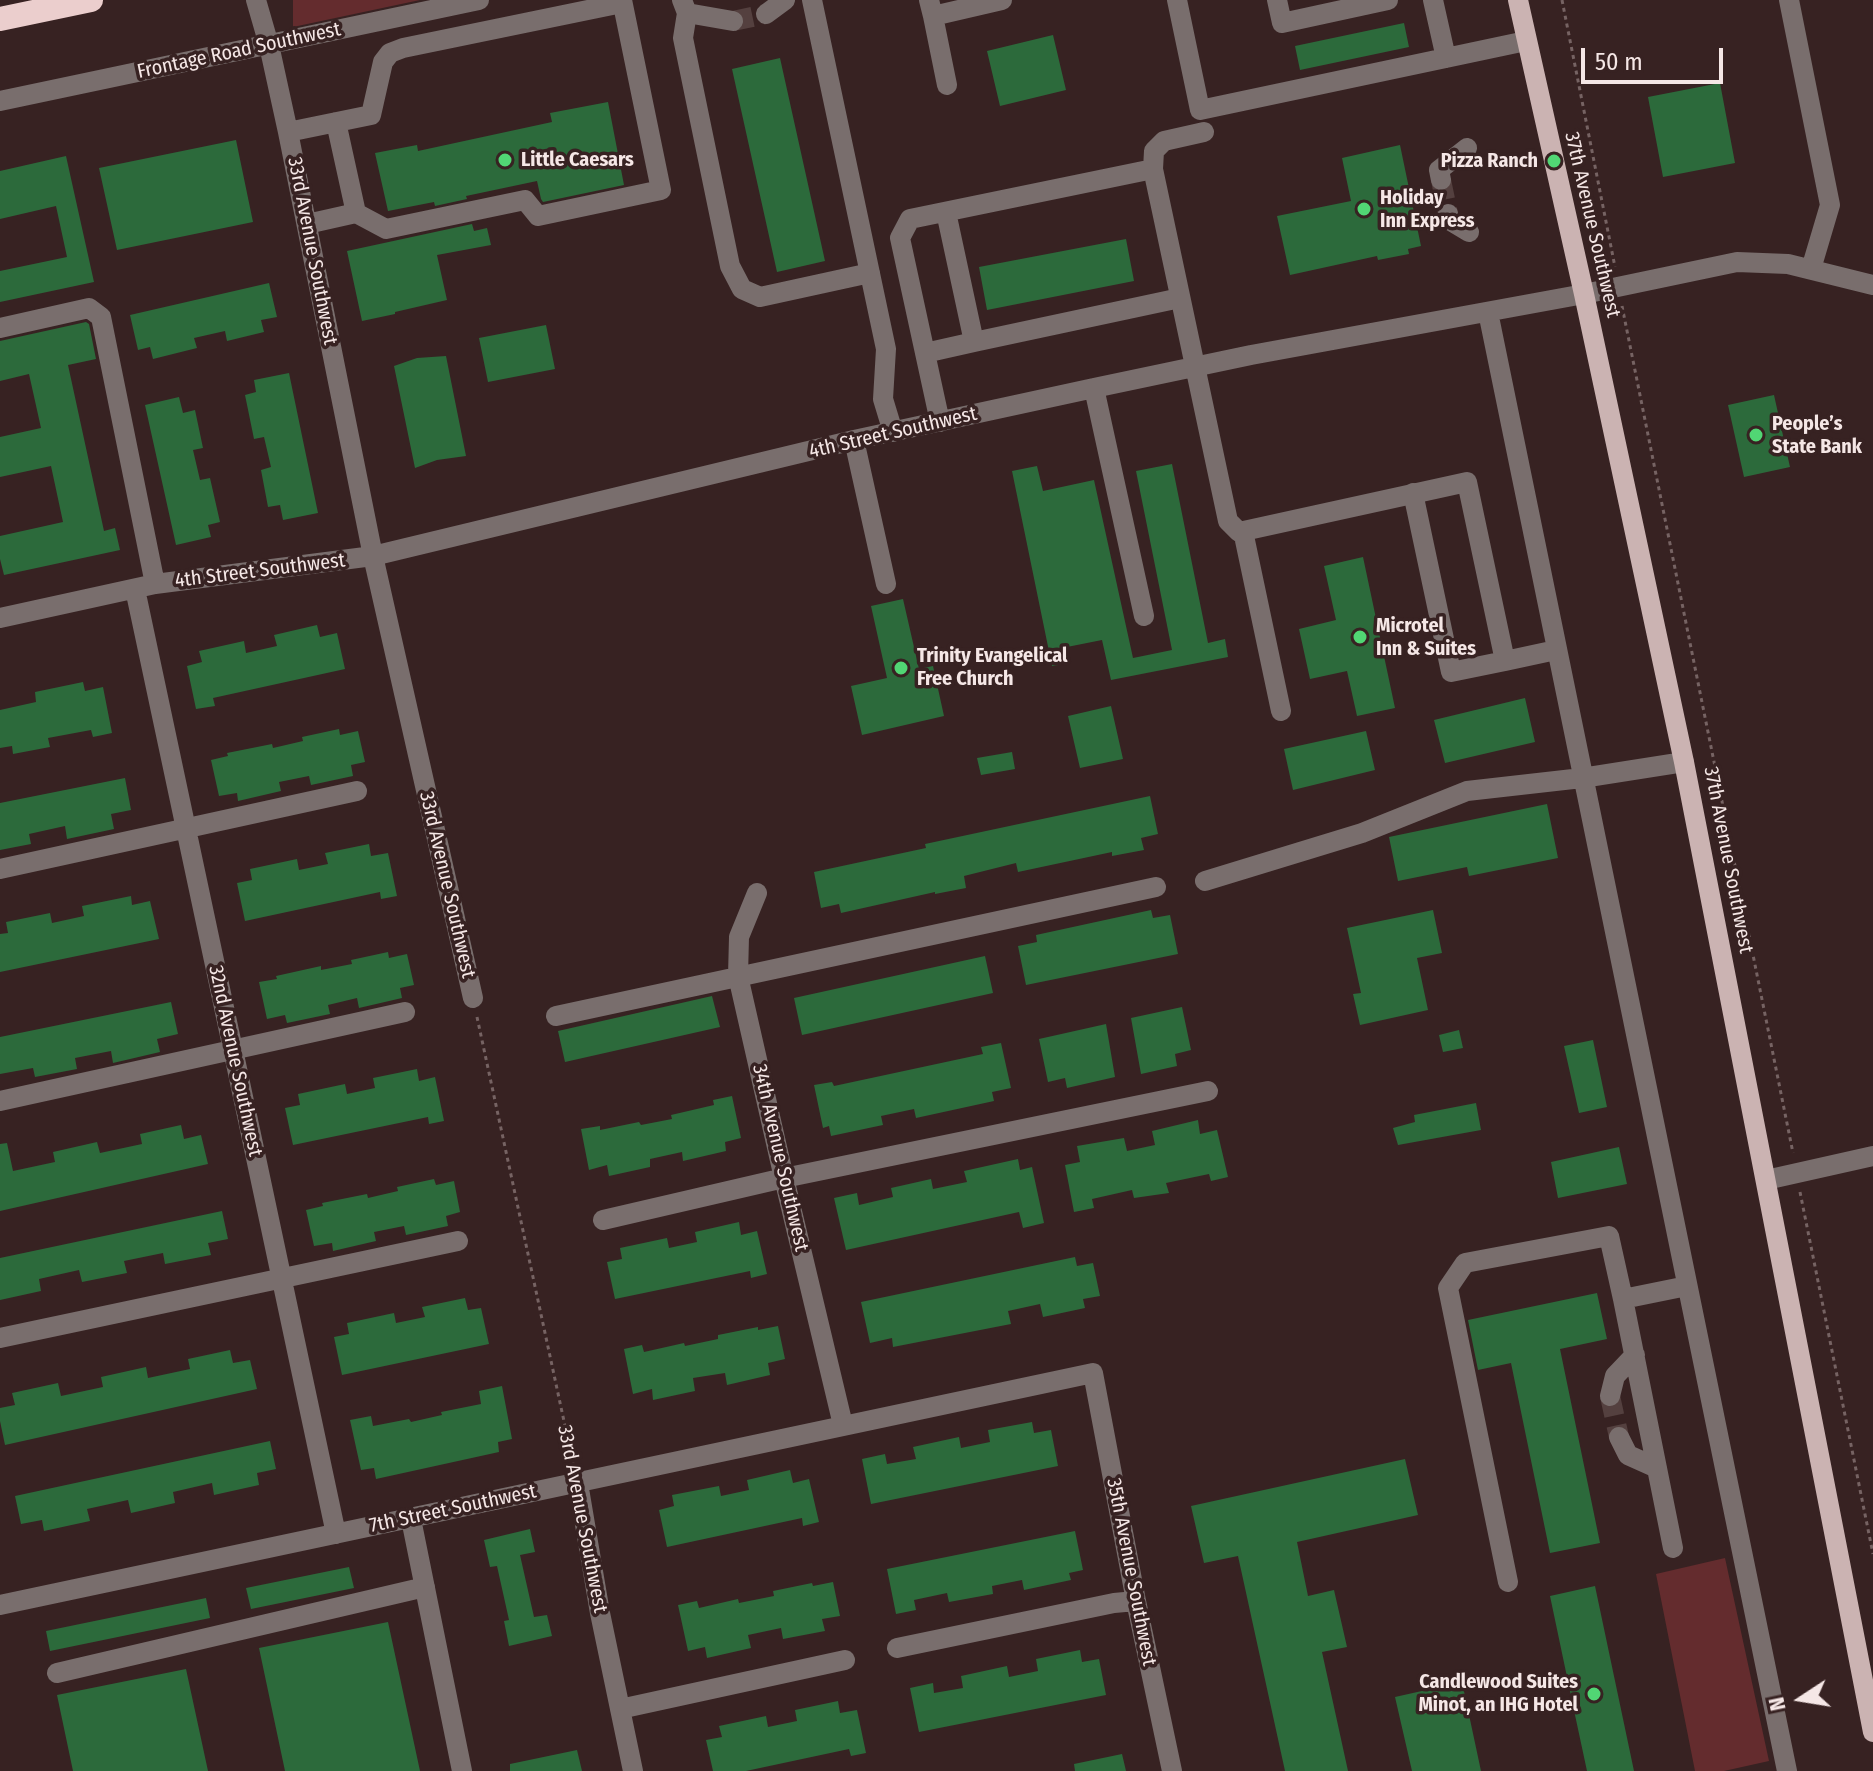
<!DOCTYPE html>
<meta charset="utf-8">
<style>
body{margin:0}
#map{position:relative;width:1873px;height:1771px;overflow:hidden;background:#372222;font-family:"Fira Sans Condensed",sans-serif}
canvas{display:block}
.north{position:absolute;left:1761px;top:1659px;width:80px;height:80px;-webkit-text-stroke:6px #372222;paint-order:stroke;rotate:258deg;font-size:22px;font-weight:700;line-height:32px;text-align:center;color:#f5e7e6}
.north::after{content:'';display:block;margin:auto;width:28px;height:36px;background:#f5e7e6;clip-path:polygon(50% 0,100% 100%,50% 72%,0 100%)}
.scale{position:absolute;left:1581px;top:48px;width:142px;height:36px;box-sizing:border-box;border:4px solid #f5e7e6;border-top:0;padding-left:10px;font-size:24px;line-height:28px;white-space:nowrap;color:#f5e7e6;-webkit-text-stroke:6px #372222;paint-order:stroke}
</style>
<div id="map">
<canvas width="1873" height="1771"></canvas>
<div class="north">N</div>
<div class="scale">50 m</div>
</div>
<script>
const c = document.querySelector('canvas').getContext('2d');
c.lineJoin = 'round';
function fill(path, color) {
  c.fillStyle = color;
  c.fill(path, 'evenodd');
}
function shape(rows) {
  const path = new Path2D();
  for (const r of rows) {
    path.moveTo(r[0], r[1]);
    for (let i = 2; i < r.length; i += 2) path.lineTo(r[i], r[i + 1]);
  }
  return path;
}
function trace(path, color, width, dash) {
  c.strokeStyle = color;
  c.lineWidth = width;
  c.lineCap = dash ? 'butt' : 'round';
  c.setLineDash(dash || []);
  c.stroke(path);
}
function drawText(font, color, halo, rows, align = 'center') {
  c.font = font + ' "Fira Sans Condensed",sans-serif';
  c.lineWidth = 7;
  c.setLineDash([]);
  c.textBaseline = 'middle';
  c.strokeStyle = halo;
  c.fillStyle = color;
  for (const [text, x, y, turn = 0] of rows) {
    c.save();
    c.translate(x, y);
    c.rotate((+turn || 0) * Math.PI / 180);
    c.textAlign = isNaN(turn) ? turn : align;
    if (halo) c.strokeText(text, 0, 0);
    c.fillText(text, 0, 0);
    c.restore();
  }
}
const green = shape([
 [293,0,420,0,293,27],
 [1725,1558,1769,1761,1724,1771,1695,1771,1656,1574]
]);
const building = shape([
 [1404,23,1409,47,1300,70,1295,46],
 [1053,35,1066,90,1000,106,987,51],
 [780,58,825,261,777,272,732,69],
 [1720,83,1735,163,1663,177,1648,97],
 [608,102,624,185,543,202,541,199,537,181,466,196,467,199,435,206,434,202,388,211,375,153,417,145,418,151,552,122,550,113],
 [236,140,253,222,117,250,99,168],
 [1400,145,1421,246,1408,249,1409,254,1378,260,1377,256,1290,275,1277,216,1351,201,1342,158],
 [66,156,94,282,0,302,0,271,67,257,56,206,0,219,0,171],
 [472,224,474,231,487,228,491,245,437,255,447,300,395,312,395,314,362,321,347,251],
 [1126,239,1134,281,987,310,979,267],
 [269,283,277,317,261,320,264,332,227,341,225,331,194,338,197,348,153,359,150,347,138,350,130,315],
 [86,322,89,324,96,359,68,365,104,531,115,528,120,550,4,575,0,559,0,536,63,522,51,466,0,477,0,437,41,428,29,374,0,381,0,341],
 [546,325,555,369,488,382,479,338],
 [446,356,466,456,437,460,415,468,394,366,417,358],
 [289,373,318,513,283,520,280,505,268,507,261,470,271,467,264,437,254,439,245,395,256,392,254,380],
 [1774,395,1790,467,1744,477,1728,405],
 [179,397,183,413,195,410,203,448,193,450,200,480,210,478,220,522,208,525,211,537,176,545,145,405],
 [1172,464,1208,643,1225,639,1228,657,1111,680,1102,640,1067,647,1070,663,1052,666,1012,471,1037,466,1043,491,1094,480,1133,658,1172,650,1136,471],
 [1363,557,1395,708,1357,716,1347,671,1310,679,1299,629,1336,620,1324,566],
 [903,599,919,669,933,666,944,716,862,735,851,686,887,678,871,606],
 [317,625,320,637,337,633,345,669,213,698,215,706,196,709,187,666,202,662,199,651,244,641,246,653,277,646,274,635],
 [83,682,85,691,103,687,112,733,93,737,91,730,48,738,50,747,13,754,12,746,0,748,0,710,36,702,35,692],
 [1525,698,1535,742,1445,763,1434,720],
 [1111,706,1123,759,1080,768,1068,716],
 [339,729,340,735,358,731,365,762,351,765,353,776,311,785,309,776,279,782,281,791,238,801,237,793,219,796,211,760,228,756,227,753,272,744,273,748,303,741,302,737],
 [1366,731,1375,770,1293,790,1284,749],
 [1012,752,1015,769,981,775,977,758],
 [125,778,131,810,111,814,114,829,67,839,65,826,29,834,31,844,0,850,0,803],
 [1150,796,1158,834,1141,838,1144,850,1112,856,1112,852,1018,872,1016,863,964,876,966,888,935,894,935,892,841,913,839,904,821,908,814,872,926,848,925,844],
 [1547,804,1558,858,1469,876,1467,867,1398,881,1389,837],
 [369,844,371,856,388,853,397,896,381,899,380,892,245,921,237,883,252,880,250,869,297,859,299,870,328,864,325,853],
 [131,896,132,905,150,901,159,939,0,972,0,934,8,933,6,922,50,913,52,923,84,916,82,906],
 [1151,910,1153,918,1170,915,1178,954,1026,985,1018,946,1037,942,1036,935],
 [1433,910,1442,953,1417,958,1428,1010,1360,1025,1353,994,1361,993,1347,928],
 [388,952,389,958,407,954,414,985,400,988,402,998,359,1008,357,998,328,1005,330,1014,287,1023,285,1015,267,1019,259,982,277,979,276,976,321,966,321,970,352,964,351,960],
 [985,956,993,993,802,1035,794,998],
 [712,996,720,1027,565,1062,558,1031],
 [171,1002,178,1034,157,1039,160,1052,113,1063,111,1051,75,1058,77,1069,35,1077,33,1068,0,1074,0,1037],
 [1182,1007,1191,1050,1175,1054,1177,1066,1141,1074,1131,1018],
 [1106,1024,1115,1077,1067,1088,1065,1078,1048,1082,1039,1039],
 [1459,1030,1463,1048,1443,1052,1439,1035],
 [1593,1040,1607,1107,1579,1113,1564,1046],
 [1001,1043,1011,1088,992,1092,994,1101,916,1118,914,1109,881,1116,883,1125,831,1136,829,1126,823,1128,814,1085,832,1082,834,1086,983,1054,981,1047],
 [417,1069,419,1081,435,1077,444,1121,429,1124,428,1117,293,1145,285,1108,300,1105,298,1094,345,1084,347,1094,375,1088,373,1078],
 [732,1096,741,1138,725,1142,726,1151,683,1161,682,1152,650,1159,650,1167,609,1176,607,1165,589,1170,581,1129,600,1126,600,1130,639,1122,641,1125,672,1119,671,1115,714,1105,713,1100],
 [1476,1103,1481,1130,1398,1145,1393,1128,1415,1122,1414,1115],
 [1198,1120,1200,1134,1217,1130,1228,1177,1211,1181,1209,1174,1166,1183,1169,1193,1134,1198,1132,1190,1092,1199,1094,1208,1074,1212,1065,1165,1080,1162,1077,1146,1124,1138,1127,1151,1155,1145,1152,1131],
 [181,1125,184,1139,201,1135,208,1164,0,1211,0,1144,7,1143,13,1171,55,1162,53,1152,97,1142,100,1153,142,1144,140,1134],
 [1619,1147,1627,1184,1558,1198,1551,1162],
 [1018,1159,1020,1170,1032,1167,1044,1223,1023,1228,1019,1212,846,1250,834,1198,857,1193,859,1205,893,1197,891,1188,931,1179,933,1189,967,1182,964,1171],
 [434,1179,436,1185,454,1181,460,1212,446,1216,448,1226,406,1235,404,1226,374,1232,376,1241,333,1251,332,1243,314,1246,306,1210,323,1206,322,1203,367,1194,368,1198,398,1191,397,1187],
 [222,1211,228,1239,208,1243,211,1255,165,1264,163,1253,124,1261,127,1273,82,1282,79,1270,39,1279,41,1291,0,1300,0,1258],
 [739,1222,741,1235,757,1231,767,1274,751,1278,750,1271,615,1299,607,1262,622,1259,620,1248,667,1238,669,1248,697,1242,695,1232],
 [1075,1257,1077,1266,1093,1263,1100,1296,1083,1299,1085,1308,1043,1317,1040,1304,1008,1311,1011,1324,893,1347,892,1338,870,1343,861,1302],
 [1597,1293,1607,1339,1560,1349,1600,1543,1550,1553,1511,1363,1478,1370,1468,1320],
 [465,1298,468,1310,481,1308,489,1344,342,1375,334,1337,349,1334,347,1323,394,1313,396,1323,425,1317,422,1307],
 [778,1326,785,1359,768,1363,770,1375,727,1385,725,1373,693,1378,695,1391,653,1400,652,1389,633,1394,624,1349,642,1345,644,1352,684,1343,685,1346,718,1339,718,1335,758,1327,758,1330],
 [230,1350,233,1363,250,1360,257,1389,5,1445,0,1421,0,1408,15,1405,12,1393,58,1383,61,1396,103,1387,101,1377,146,1367,148,1378,190,1369,188,1359],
 [502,1386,512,1439,498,1442,499,1452,376,1479,374,1468,361,1470,350,1420,371,1416,373,1426,409,1419,411,1422,442,1415,441,1412,481,1404,479,1391],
 [1032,1422,1034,1433,1051,1430,1058,1466,871,1504,862,1459,885,1454,887,1464,916,1459,913,1447,959,1437,961,1448,990,1442,988,1430],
 [270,1441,276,1469,257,1473,259,1485,214,1495,212,1483,173,1492,175,1503,131,1513,128,1500,87,1509,90,1521,44,1531,42,1520,21,1524,15,1496],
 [1405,1459,1418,1515,1297,1542,1308,1596,1334,1590,1347,1647,1322,1652,1348,1771,1285,1771,1238,1556,1204,1563,1191,1506],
 [790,1470,793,1483,809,1479,819,1522,803,1526,802,1518,667,1547,659,1510,674,1506,672,1495,719,1486,721,1496,749,1490,747,1480],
 [530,1529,535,1552,520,1555,534,1617,547,1615,552,1636,509,1646,504,1621,509,1620,497,1566,490,1567,484,1540],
 [1075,1531,1083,1570,1069,1573,1071,1580,1024,1590,1022,1580,992,1586,993,1594,949,1602,947,1593,914,1600,916,1610,896,1614,887,1569],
 [349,1567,354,1588,251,1609,246,1588],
 [833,1582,840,1616,822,1619,825,1631,783,1639,781,1628,748,1635,751,1648,707,1658,705,1647,688,1651,678,1605,697,1601,699,1608,738,1599,739,1603,774,1596,773,1591,812,1583,813,1586],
 [1595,1586,1634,1771,1587,1771,1575,1715,1550,1596],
 [206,1598,210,1618,50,1651,46,1631],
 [388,1622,420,1771,285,1771,259,1648],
 [1080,1650,1082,1662,1099,1659,1106,1695,919,1732,910,1688,933,1683,934,1693,963,1688,961,1676,1007,1666,1009,1677,1038,1671,1036,1659],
 [186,1669,208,1771,73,1771,57,1695],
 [1462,1682,1481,1771,1412,1771,1395,1697],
 [838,1701,840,1713,857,1710,866,1753,851,1756,849,1749,746,1771,713,1771,706,1740,722,1737,719,1726,766,1716,768,1727,797,1721,795,1710],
 [577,1750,582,1771,510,1771,510,1764],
 [1122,1754,1126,1771,1075,1771,1074,1764]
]);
const minorTunnel = shape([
 [733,21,766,14],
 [1441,180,1448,214],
 [1610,1396,1619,1437]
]);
const path = shape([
 [1562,0,1615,267],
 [1622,306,1793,1153],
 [477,1017,573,1463],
 [1800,1192,1873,1554]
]);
const minor = shape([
 [256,0,269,45,288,132,373,556,473,998],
 [682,0,687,13,683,38,730,266,742,289,760,297,870,273],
 [812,0,886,349,883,399,893,432],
 [929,0,933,16,1002,0],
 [1177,0,1200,110,1526,41],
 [1277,0,1282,23,1388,0],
 [1433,0,1446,58],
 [1789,0,1830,205,1811,269],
 [687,13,733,21],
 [766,14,785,0],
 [933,16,947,85],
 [0,101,479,0],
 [336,122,356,213],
 [288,132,371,115,383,62,390,53,403,48,622,3],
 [1204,132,1164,141,1154,151,1153,169,1228,521,1239,532,1467,482,1505,661,1556,650],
 [1441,180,1439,170,1467,148],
 [946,212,974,342,1180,298],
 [1448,214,1449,220,1469,232],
 [307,224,356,213,386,229,525,200,538,216,661,190,622,0],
 [1488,312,1787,1771],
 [0,328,89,308,101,317,155,584],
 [925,353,974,342],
 [1094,388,1144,616],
 [940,422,900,238,910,219,1153,169],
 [854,440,886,584],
 [1413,493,1451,672,1505,661],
 [1243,531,1281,711],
 [135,589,336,1534],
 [0,618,155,584,373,556,854,440,1094,388,1251,355,1584,294,1737,262,1788,264,1873,285],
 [0,869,357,791],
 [1205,881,1362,833,1467,791,1582,778,1684,762],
 [757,893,739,937,738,976,784,1178,843,1425],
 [556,1016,1156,887],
 [0,1101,405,1012],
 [1766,1180,1873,1156],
 [603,1220,784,1178,1208,1091],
 [1623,1299,1673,1548],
 [0,1338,458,1241],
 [1610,1396,1615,1376,1635,1355],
 [1619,1437,1628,1455,1657,1468],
 [578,1483,600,1613,633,1771],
 [411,1519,462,1771],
 [1508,1582,1448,1288,1465,1263,1609,1236,1623,1299,1687,1286],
 [0,1605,1093,1373,1136,1601,1172,1771],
 [897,1648,1114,1603,1136,1601],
 [57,1673,425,1587],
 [620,1709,845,1660]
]);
const major = shape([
 [1518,0,1584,294,1684,762,1873,1732]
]);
const highway = shape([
 [0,19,91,0]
]);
const markers = [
 [505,160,8,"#51d674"],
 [1554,161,8,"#51d674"],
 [1364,209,8,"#51d674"],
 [1756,435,8,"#51d674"],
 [1360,637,8,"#51d674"],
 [901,668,8,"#51d674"],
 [1594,1694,8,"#51d674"]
];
const streetNames = [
 ["Frontage Road Southwest",239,51,-12],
 ["37th Avenue Southwest",1592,225,77],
 ["33rd Avenue Southwest",312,251,79],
 ["4th Street Southwest",893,433,-13],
 ["4th Street Southwest",260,571,-7],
 ["37th Avenue Southwest",1728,860,79],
 ["33rd Avenue Southwest",447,885,77],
 ["32nd Avenue Southwest",235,1061,78],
 ["34th Avenue Southwest",780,1158,77],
 ["7th Street Southwest",453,1509,-12],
 ["33rd Avenue Southwest",582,1519,79],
 ["35th Avenue Southwest",1131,1572,79]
];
const poiNames = [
 ["Little Caesars",521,160],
 ["Pizza Ranch",1538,161,"right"],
 ["Holiday",1380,198],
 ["Inn Express",1380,221],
 ["People’s",1772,424],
 ["State Bank",1772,447],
 ["Microtel",1376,626],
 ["Inn & Suites",1376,649],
 ["Trinity Evangelical",917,656],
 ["Free Church",917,679],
 ["Candlewood Suites",1578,1682,"right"],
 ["Minot, an IHG Hotel",1578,1705,"right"]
];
fill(green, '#642c2e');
fill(building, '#2c6a3b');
trace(minorTunnel, '#54403f', 20, [20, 10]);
trace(path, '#766363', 3, [4, 4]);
trace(minor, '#796e6d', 20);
trace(major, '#cbb3b2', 20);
trace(highway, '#ebcecd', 24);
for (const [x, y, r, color] of markers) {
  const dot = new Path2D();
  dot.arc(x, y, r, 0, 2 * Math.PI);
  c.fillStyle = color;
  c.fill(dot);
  trace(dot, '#372222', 3);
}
drawText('20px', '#f5e7e6', '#372222', streetNames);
drawText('bold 20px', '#f5e7e6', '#372222', poiNames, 'left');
</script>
